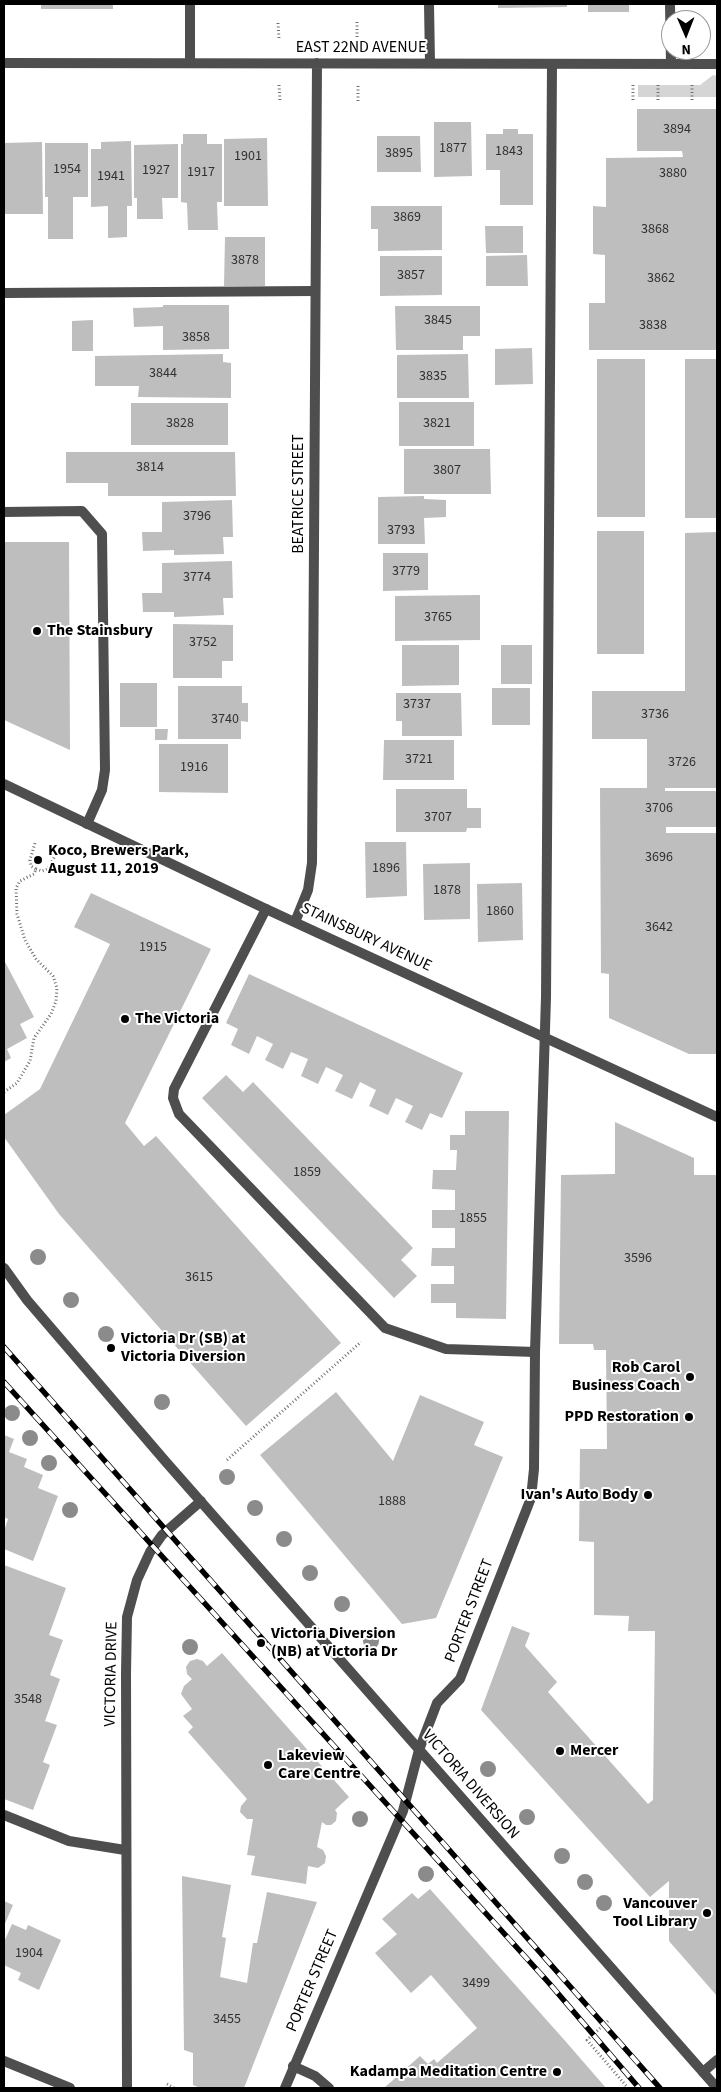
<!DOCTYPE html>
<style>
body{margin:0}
#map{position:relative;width:721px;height:2092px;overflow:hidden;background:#fff;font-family:"Source Sans 3",sans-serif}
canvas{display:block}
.frame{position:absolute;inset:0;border:5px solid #000;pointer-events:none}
.north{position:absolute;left:661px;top:10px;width:50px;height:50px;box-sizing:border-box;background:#fff;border:1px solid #999;border-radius:50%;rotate:179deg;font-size:14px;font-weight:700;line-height:20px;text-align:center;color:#000}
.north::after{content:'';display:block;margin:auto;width:18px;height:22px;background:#000;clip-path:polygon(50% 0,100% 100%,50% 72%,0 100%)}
</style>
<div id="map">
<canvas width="721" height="2092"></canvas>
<div class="frame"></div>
<div class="north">N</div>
</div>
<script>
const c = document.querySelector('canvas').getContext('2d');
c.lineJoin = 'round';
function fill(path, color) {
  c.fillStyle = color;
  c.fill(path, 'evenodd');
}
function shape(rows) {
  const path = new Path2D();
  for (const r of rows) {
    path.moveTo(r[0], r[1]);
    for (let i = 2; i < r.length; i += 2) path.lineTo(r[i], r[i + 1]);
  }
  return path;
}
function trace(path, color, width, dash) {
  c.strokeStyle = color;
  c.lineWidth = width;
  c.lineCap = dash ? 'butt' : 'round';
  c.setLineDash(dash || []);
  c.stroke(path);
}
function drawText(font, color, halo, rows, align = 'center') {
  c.font = font + ' "Source Sans 3",sans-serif';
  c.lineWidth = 4;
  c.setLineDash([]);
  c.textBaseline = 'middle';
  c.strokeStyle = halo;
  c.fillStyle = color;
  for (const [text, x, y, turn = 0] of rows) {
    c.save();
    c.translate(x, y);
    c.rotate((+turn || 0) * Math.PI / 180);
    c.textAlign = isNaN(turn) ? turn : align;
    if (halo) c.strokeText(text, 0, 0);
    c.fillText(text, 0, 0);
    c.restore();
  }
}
const green = shape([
 [713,75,717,76,717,97,638,97,638,85,700,85]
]);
const building = shape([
 [41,4,113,4,113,9,41,9],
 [498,4,567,4,567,7,498,8],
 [588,4,629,4,629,12,588,12],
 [637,109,717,109,717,350,589,350,589,303,605,303,605,255,593,254,593,206,606,207,606,158,683,157,682,151,637,151],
 [434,122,471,122,472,176,434,177],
 [503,129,518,129,518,134,533,134,533,205,500,205,500,170,486,170,486,134,503,134],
 [183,134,207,134,207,144,222,144,222,202,217,202,218,230,188,230,187,203,181,202,181,144,183,144],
 [377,136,420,136,421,172,377,172],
 [267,138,268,206,224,206,224,139],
 [131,141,132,206,127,206,127,237,108,238,108,206,91,207,91,149,101,149,101,142],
 [42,142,43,214,4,214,4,143],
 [45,143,88,143,88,197,73,197,73,239,48,239,48,197,45,197],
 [178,144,178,198,162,198,163,219,137,219,137,198,134,198,134,145],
 [371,206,442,206,442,250,378,251,378,229,371,229],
 [485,226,523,226,523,253,486,253],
 [225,237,265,237,265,286,224,286],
 [527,255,528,286,486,286,486,256],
 [380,256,442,256,442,295,380,296],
 [163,305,229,305,229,349,163,350,163,326,134,327,133,308,163,307],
 [395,306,480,306,480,336,463,336,463,350,396,350],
 [93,320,93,351,72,351,72,321],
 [532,348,533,384,495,385,495,349],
 [223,354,223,362,231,363,231,398,138,397,139,386,95,386,95,356],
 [468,354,469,398,397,398,397,355],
 [597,359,645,359,645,517,597,517],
 [685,359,717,359,717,518,685,518],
 [399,402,474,402,474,446,399,446],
 [131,403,228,403,228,445,131,445],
 [404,449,490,449,491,494,404,494],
 [66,452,235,452,236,496,108,496,108,483,66,483],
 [424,496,424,499,446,500,446,517,424,518,425,544,378,544,378,497],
 [232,500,233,537,223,537,224,554,174,555,174,550,143,551,142,532,162,532,162,502],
 [597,531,644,531,644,654,597,654],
 [717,532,717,788,665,788,665,791,717,791,717,827,666,827,666,833,717,833,717,1054,689,1054,609,1018,609,974,601,973,600,788,647,788,647,739,592,739,592,691,685,691,685,533],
 [4,542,69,542,70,750,4,720],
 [383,553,428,553,428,590,383,591],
 [232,561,233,598,223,598,224,615,174,617,174,612,143,612,142,593,162,593,162,563],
 [480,595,480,640,395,641,395,596],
 [173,624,233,625,233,661,222,661,222,678,173,678],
 [402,645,459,645,459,685,402,686],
 [501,645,532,645,532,684,501,684],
 [120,683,157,683,157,727,120,727],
 [178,686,242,686,242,703,248,703,248,722,241,721,241,739,178,739],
 [492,688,530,688,530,725,492,725],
 [396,693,461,693,462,736,402,736,402,721,396,721],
 [155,729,168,729,167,740,155,740],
 [384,740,454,740,454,780,383,780],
 [159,744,228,744,228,793,159,792],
 [396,789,467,789,467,808,481,808,481,828,467,828,466,832,396,832],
 [365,842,406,842,407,896,366,898],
 [470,863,470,919,424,920,423,864],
 [522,883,523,940,478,942,477,884],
 [91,893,211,949,125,1123,144,1146,156,1136,341,1343,246,1426,59,1214,4,1137,4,1115,40,1089,110,944,74,927],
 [4,960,34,1017,20,1024,27,1038,7,1049,11,1058,4,1062],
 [249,974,463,1073,442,1118,430,1113,422,1130,405,1122,413,1106,396,1098,388,1115,369,1106,376,1090,360,1082,352,1099,335,1091,343,1075,326,1067,318,1084,301,1076,308,1059,291,1052,283,1069,265,1060,273,1044,257,1036,249,1054,231,1045,238,1029,226,1023],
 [226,1075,243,1092,253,1082,413,1248,401,1260,417,1276,394,1298,202,1098],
 [465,1111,509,1111,506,1319,456,1318,456,1303,431,1303,431,1284,454,1284,454,1266,431,1266,432,1248,455,1248,455,1228,432,1228,432,1210,455,1210,455,1190,432,1189,433,1170,456,1170,457,1150,450,1150,450,1135,465,1135],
 [615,1122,694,1158,694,1175,717,1175,717,1996,669,1941,669,1881,650,1897,481,1710,512,1626,530,1633,525,1646,557,1682,548,1692,648,1804,653,1800,655,1631,628,1631,629,1616,594,1615,594,1542,579,1541,580,1449,607,1449,606,1350,594,1350,593,1344,559,1344,561,1175,615,1174],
 [336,1392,393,1461,420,1395,484,1422,474,1445,503,1457,436,1618,402,1624,260,1455],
 [4,1435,14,1439,9,1452,27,1459,24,1467,43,1475,38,1488,58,1496,33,1561,4,1549,4,1531,8,1519,4,1517],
 [4,1565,66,1588,49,1635,63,1640,50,1675,60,1679,45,1721,57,1725,43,1762,50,1765,33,1810,4,1799],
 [222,1653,349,1797,335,1810,337,1813,336,1821,331,1825,326,1825,322,1822,317,1847,323,1850,326,1856,325,1863,318,1868,308,1866,306,1884,251,1875,255,1856,247,1855,253,1819,247,1819,240,1812,241,1806,247,1799,188,1732,193,1727,183,1716,192,1709,181,1694,184,1686,192,1679,187,1674,186,1667,190,1661,197,1659,203,1661,207,1666],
 [182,1876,231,1885,222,1937,226,1938,220,1977,247,1983,253,1943,257,1943,267,1892,317,1902,244,2088,200,2088,193,2085,193,2053,184,2050],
 [430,1889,567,2043,606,2088,384,2088,420,2056,428,2064,434,2059,437,2063,477,2028,431,1975,411,1993,375,1953,397,1934,382,1919,412,1893,418,1899],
 [4,1901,13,1905,4,1926],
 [12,1924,26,1930,28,1925,61,1940,39,1990,18,1980,21,1973,4,1965,4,1942]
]);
const path = shape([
 [357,22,357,38],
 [278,23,279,39],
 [279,85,280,101],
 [633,85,633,100],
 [658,85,658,100],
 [692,85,692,100],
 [358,101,358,84],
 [36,869,42,871,48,869,56,854],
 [4,1092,17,1083,30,1061,34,1038,51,1014,56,1001,57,988,53,976,36,959,25,940,17,914,16,888,20,881,34,874,36,869,31,866,30,860,35,843],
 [227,1460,361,1342],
 [608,2021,587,2040,628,2088],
 [167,2084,174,2088]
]);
const service = shape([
 [190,4,190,63],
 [4,293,315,291],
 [4,512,82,511,102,534,105,770,102,790,87,824],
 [266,909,174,1089,173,1098,179,1114,385,1328,446,1349,535,1352,546,997,552,64],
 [4,1815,69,1841,125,1850],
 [293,2066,315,2076,329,2088]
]);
const minor = shape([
 [429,4,430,63],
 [670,4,671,64],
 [4,63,717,64],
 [4,784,266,909,717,1117],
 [295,922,308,890,312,863,317,63],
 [4,2061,70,2088],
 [703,2072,717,2060],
 [285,2088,403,1811,419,1750,437,1703,460,1679,531,1498,534,1469,535,1352]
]);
const tertiary = shape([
 [4,1268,27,1300,166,1462,717,2088],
 [127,2088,126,1673,127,1617,137,1580,150,1552,162,1535,201,1501]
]);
const rail = shape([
 [4,1347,660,2088],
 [4,1382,549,1983,639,2088]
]);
const trees = [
 [38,1257],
 [71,1300],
 [106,1334],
 [162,1402],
 [12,1413],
 [30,1438],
 [49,1463],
 [227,1477],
 [255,1508],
 [70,1510],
 [284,1539],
 [310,1573],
 [342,1604],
 [371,1641],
 [190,1647],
 [488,1769],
 [527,1817],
 [360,1819],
 [562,1856],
 [426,1874],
 [585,1882],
 [604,1903]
];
const markers = [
 [37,631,5,"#000"],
 [38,860,5,"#000"],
 [125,1019,5,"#000"],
 [111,1348,5,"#000"],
 [690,1377,5,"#000"],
 [689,1417,5,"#000"],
 [648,1495,5,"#000"],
 [261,1643,5,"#000"],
 [560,1751,5,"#000"],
 [268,1765,5,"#000"],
 [707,1913,5,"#000"],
 [557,2072,5,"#000"]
];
const numberNames = [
 ["3894",677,130],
 ["1877",453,149],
 ["1843",509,152],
 ["3895",399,154],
 ["1901",248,157],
 ["1954",67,170],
 ["1927",156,171],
 ["1917",201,173],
 ["3880",673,174],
 ["1941",111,177],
 ["3869",407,218],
 ["3868",655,230],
 ["3878",245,261],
 ["3857",411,276],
 ["3862",661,279],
 ["3845",438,321],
 ["3838",653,326],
 ["3858",196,338],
 ["3844",163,374],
 ["3835",433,377],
 ["3828",180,424],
 ["3821",437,424],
 ["3814",150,468],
 ["3807",447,471],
 ["3796",197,517],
 ["3793",401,531],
 ["3779",406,572],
 ["3774",197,578],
 ["3765",438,618],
 ["3752",203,643],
 ["3737",417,705],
 ["3736",655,715],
 ["3740",225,720],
 ["3721",419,760],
 ["3726",682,763],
 ["1916",194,768],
 ["3706",659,809],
 ["3707",438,818],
 ["3696",659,858],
 ["1896",386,869],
 ["1878",447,891],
 ["1860",500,912],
 ["3642",659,928],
 ["1915",153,948],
 ["1859",307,1173],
 ["1855",473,1219],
 ["3596",638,1259],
 ["3615",199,1278],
 ["1888",392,1502],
 ["3548",28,1700],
 ["1904",29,1954],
 ["3499",476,1984],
 ["3455",227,2020]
];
const streetNames = [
 ["EAST 22ND AVENUE",361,48],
 ["BEATRICE STREET",299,494,-90],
 ["STAINSBURY AVENUE",366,938,25],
 ["PORTER STREET",470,1611,-69],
 ["VICTORIA DRIVE",112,1674,-89],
 ["VICTORIA DIVERSION",470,1785,49],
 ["PORTER STREET",313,1981,-67]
];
const poiNames = [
 ["The Stainsbury",47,631],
 ["Koco, Brewers Park,",48,851],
 ["August 11, 2019",48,869],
 ["The Victoria",135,1019],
 ["Victoria Dr (SB) at",121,1339],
 ["Victoria Diversion",121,1357],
 ["Rob Carol",680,1368,"right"],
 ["Business Coach",680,1386,"right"],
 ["PPD Restoration",679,1417,"right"],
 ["Ivan's Auto Body",638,1495,"right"],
 ["Victoria Diversion",271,1634],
 ["(NB) at Victoria Dr",271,1652],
 ["Mercer",570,1751],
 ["Lakeview",278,1756],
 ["Care Centre",278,1774],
 ["Vancouver",697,1904,"right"],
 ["Tool Library",697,1922,"right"],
 ["Kadampa Meditation Centre",547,2072,"right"]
];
fill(green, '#d5d5d5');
fill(building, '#bebebe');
trace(path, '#707070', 3, [1, 2.5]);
trace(service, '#4e4e4e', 10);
trace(minor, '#4e4e4e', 10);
trace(tertiary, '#4e4e4e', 10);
trace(rail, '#000', 5.5);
trace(rail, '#fff', 4, [11]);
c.fillStyle = '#8b8b8b';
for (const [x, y] of trees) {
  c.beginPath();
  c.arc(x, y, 8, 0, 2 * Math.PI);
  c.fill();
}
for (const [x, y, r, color] of markers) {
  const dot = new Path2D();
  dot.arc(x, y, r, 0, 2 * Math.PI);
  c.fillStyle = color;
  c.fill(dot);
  trace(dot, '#fff', 2);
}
drawText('14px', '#303030', null, numberNames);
drawText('16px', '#000', '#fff', streetNames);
drawText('bold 16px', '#000', '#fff', poiNames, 'left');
</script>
